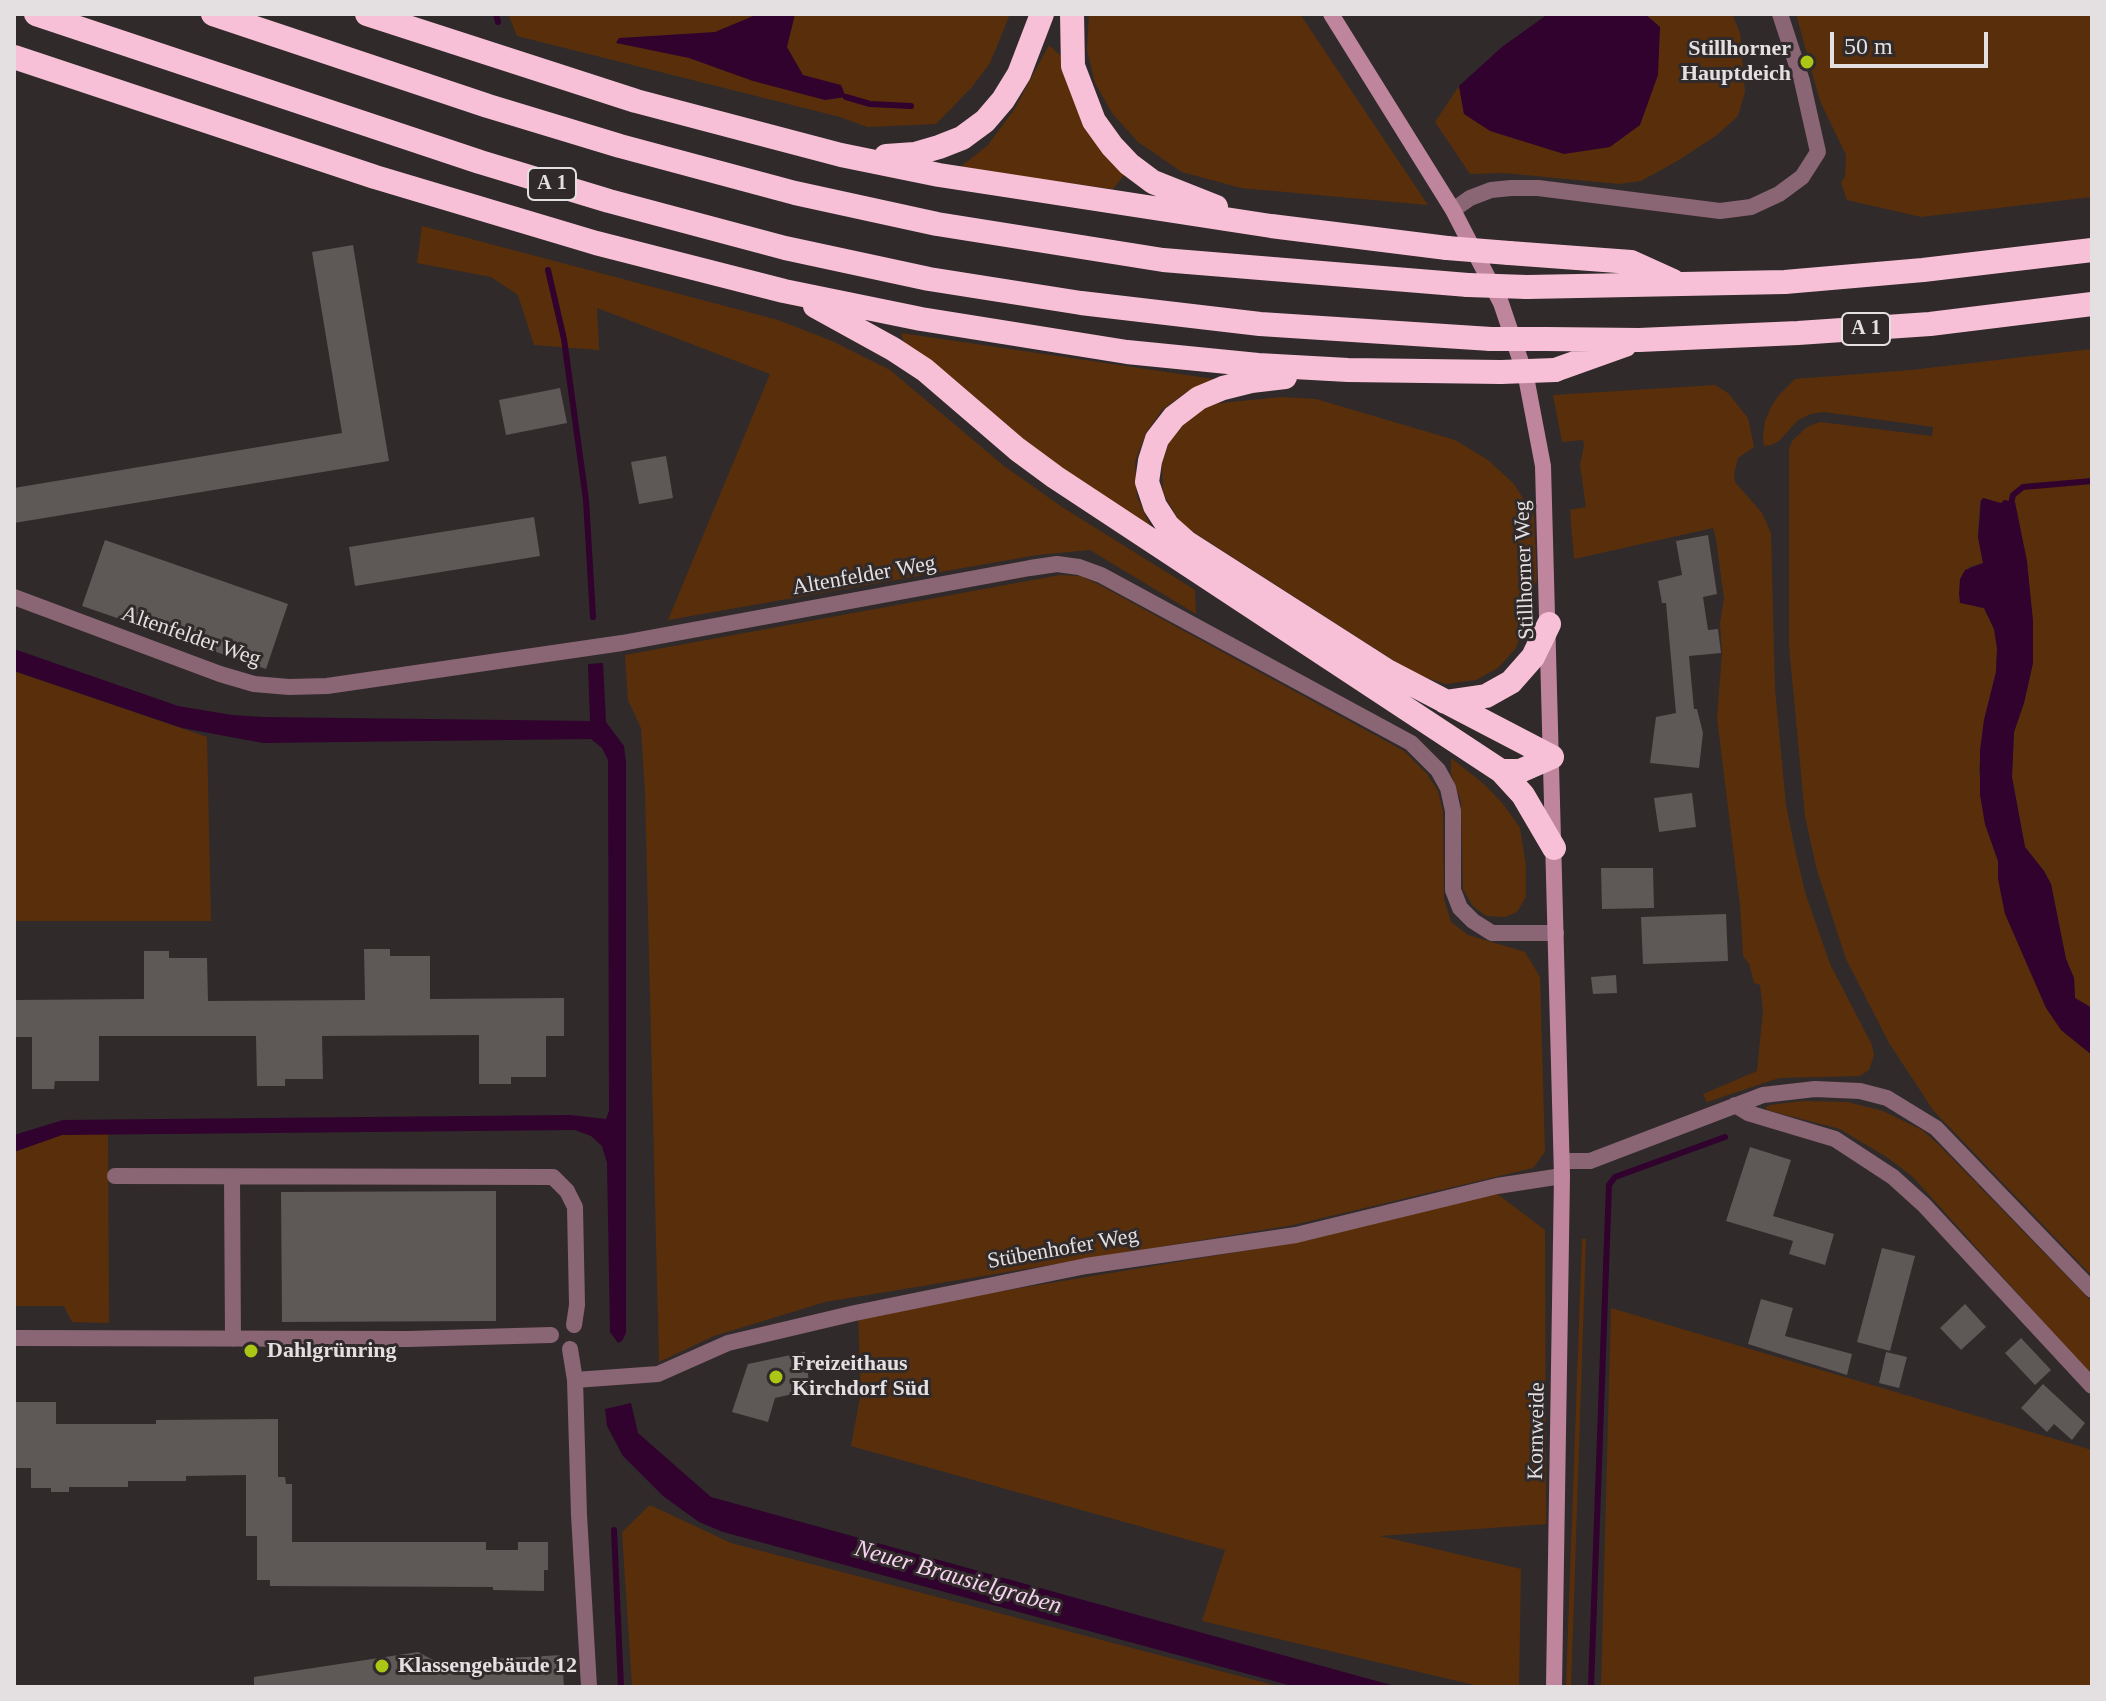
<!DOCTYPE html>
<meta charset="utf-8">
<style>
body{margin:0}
#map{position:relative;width:2106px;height:1701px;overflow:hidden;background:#302a2b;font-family:Georgia,serif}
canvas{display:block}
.frame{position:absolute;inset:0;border:16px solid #e4e0e1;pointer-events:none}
.scale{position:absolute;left:1830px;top:32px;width:158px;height:36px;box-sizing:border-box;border:4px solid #e4e0e1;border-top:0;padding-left:10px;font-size:24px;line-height:28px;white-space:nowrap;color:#e4e0e1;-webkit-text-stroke:6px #302a2b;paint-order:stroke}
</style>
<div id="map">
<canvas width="2106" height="1701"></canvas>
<div class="frame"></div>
<div class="scale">50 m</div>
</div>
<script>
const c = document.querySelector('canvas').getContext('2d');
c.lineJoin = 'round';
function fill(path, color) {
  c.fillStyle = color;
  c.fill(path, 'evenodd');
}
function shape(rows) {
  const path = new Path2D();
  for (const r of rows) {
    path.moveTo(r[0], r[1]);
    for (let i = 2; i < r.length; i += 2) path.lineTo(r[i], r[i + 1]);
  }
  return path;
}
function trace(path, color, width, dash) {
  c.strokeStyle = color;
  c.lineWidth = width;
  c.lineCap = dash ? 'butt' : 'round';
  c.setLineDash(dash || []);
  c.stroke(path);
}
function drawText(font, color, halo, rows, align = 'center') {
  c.font = font + ' Georgia,serif';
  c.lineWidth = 6;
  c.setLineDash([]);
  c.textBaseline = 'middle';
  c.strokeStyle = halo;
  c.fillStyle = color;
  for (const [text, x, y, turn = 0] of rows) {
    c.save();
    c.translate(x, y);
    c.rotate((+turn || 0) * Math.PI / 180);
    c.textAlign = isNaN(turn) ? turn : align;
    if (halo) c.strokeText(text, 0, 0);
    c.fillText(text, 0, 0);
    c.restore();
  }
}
const green = shape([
 [508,14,1010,14,990,63,972,87,936,124,867,127,840,117,517,36],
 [1089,14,1300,14,1428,205,1241,188,1182,172,1138,142,1112,113,1095,83,1087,50],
 [1645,14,1732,14,1740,33,1745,92,1738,116,1717,135,1679,160,1641,181,1619,184,1504,173,1470,174,1435,122,1459,86,1464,114,1660,27],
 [1796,14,2092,14,2092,197,1921,217,1847,200,1841,183,1845,176,1846,155,1820,101],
 [1049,45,1062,57,1125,174,1113,189,959,168,987,146,1014,110],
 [422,226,778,320,832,341,890,370,1004,466,1062,507,1195,590,1196,614,1090,550,1037,555,668,620,770,374,597,308,599,350,534,345,518,295,491,277,417,263],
 [901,333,1214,379,1185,393,1162,410,1146,433,1135,462,1137,497,1153,531,1019,440,905,346],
 [2092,349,2092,1008,2075,998,2074,978,2066,959,2051,884,2044,871,2025,847,2012,777,2014,732,2024,703,2033,663,2033,621,2015,502,2001,504,1984,498,1980,501,1978,537,1983,563,1969,567,1977,607,1984,608,1994,629,1997,648,1996,672,1984,720,1979,769,1985,824,1998,861,2001,894,2061,1030,2092,1055,2092,1276,1933,1110,1889,1043,1846,959,1816,867,1805,816,1789,646,1789,449,1792,441,1807,427,1820,422,1932,436,1933,427,1824,412,1811,414,1798,420,1779,441,1771,445,1764,446,1763,436,1765,421,1771,407,1779,395,1795,379,1911,370],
 [1715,385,1728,393,1748,418,1754,447,1738,458,1734,474,1735,482,1762,513,1771,533,1775,689,1786,805,1794,845,1805,892,1830,964,1872,1045,1874,1055,1869,1070,1860,1076,1779,1078,1707,1102,1703,1094,1757,1071,1763,1010,1760,985,1754,983,1749,964,1743,956,1740,905,1717,718,1722,653,1720,623,1724,599,1716,539,1713,528,1574,559,1570,510,1586,507,1580,465,1584,446,1583,440,1562,442,1553,395],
 [1281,397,1316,399,1455,440,1488,460,1514,484,1534,516,1537,581,1528,590,1526,619,1516,648,1498,668,1476,680,1445,684,1413,673,1181,524,1163,493,1162,464,1171,436,1192,416,1211,404],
 [1060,575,1080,576,1096,583,1404,751,1427,774,1438,791,1443,812,1444,899,1451,922,1468,935,1525,952,1540,977,1545,1152,1533,1168,1293,1225,825,1302,714,1336,659,1362,645,793,641,728,628,700,625,655],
 [14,671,207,737,211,921,14,921],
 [1451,758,1484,784,1503,804,1520,828,1526,866,1526,897,1517,912,1505,917,1486,916,1473,906,1463,889,1461,801,1451,774],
 [1803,1101,1847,1102,1883,1111,1922,1130,1939,1145,2092,1302,2092,1376,1913,1177,1888,1158,1840,1129,1767,1110,1766,1107,1770,1105],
 [108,1133,109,1323,72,1322,64,1306,14,1306,14,1152,61,1135],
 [1496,1193,1545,1230,1546,1524,1380,1536,1521,1569,1519,1687,1483,1687,1202,1621,1225,1550,851,1446,861,1392,858,1315,1297,1242],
 [1582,1239,1586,1239,1571,1687,1566,1687],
 [1611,1308,2092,1450,2092,1641,2090,1649,2092,1650,2092,1687,1601,1687],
 [650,1505,731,1543,1281,1687,632,1687,622,1532]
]);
const water = shape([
 [758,14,795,14,787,47,803,75,841,85,846,97,825,100,753,81,689,58,616,43,619,38,715,32],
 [1548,14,1645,14,1660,27,1658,75,1640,125,1610,147,1564,154,1490,131,1464,114,1459,86,1502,47],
 [1983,498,2001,503,2004,500,2015,502,2027,561,2033,621,2033,663,2024,703,2014,732,2012,777,2025,847,2044,871,2051,884,2066,959,2074,978,2075,998,2092,1008,2092,1055,2061,1030,2046,1008,2005,914,1998,879,1998,861,1985,824,1980,795,1980,750,1984,720,1996,672,1997,648,1994,629,1984,608,1960,603,1959,594,1960,579,1965,570,1983,563,1978,537,1981,501],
 [14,649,178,706,232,715,264,717,590,721,588,664,603,663,606,722,624,746,626,762,626,1333,622,1341,618,1343,610,1332,607,1163,602,1146,591,1136,575,1130,62,1135,14,1152,14,1135,63,1120,570,1115,606,1119,609,1111,608,760,602,748,591,739,263,743,182,728,14,671],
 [631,1403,638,1433,711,1497,1398,1687,1296,1687,723,1532,699,1522,663,1496,623,1456,607,1426,605,1409]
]);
const stream = shape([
 [496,14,498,22],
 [846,97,870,104,911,106],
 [548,270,564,339,586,500,593,617],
 [2010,508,2013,495,2023,487,2092,481],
 [614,1530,621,1687],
 [1591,1687,1609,1185,1615,1177,1725,1137]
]);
const building = shape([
 [353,245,389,461,14,523,14,488,342,433,312,252],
 [560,388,567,423,506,435,499,400],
 [666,456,673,498,639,504,631,462],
 [534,517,540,556,355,586,349,547],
 [1708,535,1717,594,1703,597,1708,630,1718,629,1721,653,1689,656,1694,709,1697,709,1703,733,1699,768,1650,763,1656,717,1676,713,1666,603,1662,603,1658,581,1682,575,1676,541],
 [105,540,288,604,266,669,82,606],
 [1692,793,1696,827,1659,832,1654,798],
 [1601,868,1653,868,1654,908,1602,909],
 [1726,914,1728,961,1643,964,1641,917],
 [364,949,390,949,390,956,430,956,430,999,564,998,564,1036,546,1036,546,1077,511,1077,511,1084,479,1084,479,1035,322,1036,323,1079,285,1079,285,1086,257,1086,256,1036,99,1036,99,1081,55,1081,54,1089,32,1089,32,1037,14,1037,14,1000,144,999,144,951,169,951,169,958,207,958,208,1001,365,1000],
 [1616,975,1617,993,1593,994,1591,977],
 [1750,1147,1791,1160,1773,1216,1834,1234,1825,1265,1789,1254,1793,1241,1726,1221],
 [496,1191,496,1321,282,1322,281,1192],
 [1882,1248,1915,1256,1890,1351,1857,1342],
 [1761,1299,1793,1308,1785,1336,1852,1354,1847,1375,1748,1344],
 [1965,1304,1986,1327,1961,1350,1940,1328],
 [2021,1338,2051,1370,2035,1385,2005,1353],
 [805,1352,810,1390,775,1398,768,1422,732,1412,748,1364],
 [1886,1352,1907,1357,1899,1388,1879,1383],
 [2043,1384,2085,1423,2072,1440,2054,1424,2047,1432,2021,1408],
 [14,1402,56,1402,56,1424,156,1424,156,1420,278,1419,278,1477,285,1477,286,1484,292,1484,292,1542,486,1542,486,1550,518,1550,518,1542,548,1542,548,1570,544,1570,544,1591,493,1590,493,1587,270,1586,270,1580,257,1580,257,1536,246,1536,246,1475,186,1476,186,1481,128,1481,128,1487,69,1487,69,1492,51,1492,51,1488,31,1488,31,1468,14,1468],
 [418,1652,437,1662,562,1655,564,1687,254,1687,254,1677]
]);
const minor = shape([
 [1453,210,1470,198,1491,190,1511,188,1538,188,1720,211,1751,207,1779,194,1802,177,1818,152,1802,81,1780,14],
 [14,597,220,674,254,684,289,687,327,686,622,643,1030,568,1057,564,1079,567,1101,575,1411,743,1438,770,1448,788,1453,811,1453,890,1460,908,1473,921,1492,933,1556,933],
 [1735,1105,1748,1113,1835,1139,1893,1177,1924,1205,2092,1386],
 [1562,1161,1590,1161,1763,1095,1815,1089,1860,1091,1887,1098,1936,1128,2092,1290],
 [115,1176,553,1177,567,1191,575,1207,577,1305,574,1325],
 [232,1177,233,1339],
 [14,1338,408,1339,551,1335],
 [570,1349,575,1380,579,1515,589,1687],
 [575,1380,658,1374,728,1343,855,1313,1086,1266,1296,1235,1497,1186,1562,1176]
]);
const secondary = shape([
 [1331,14,1453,210,1501,303,1526,377,1543,466,1562,1176,1554,1687]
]);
const motorway = shape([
 [36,14,480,162,609,201,785,248,929,279,1081,303,1260,324,1491,339],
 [213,14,488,106,620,146,795,193,937,224,1163,260,1468,285],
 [367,14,636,101,841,155,939,175,1271,226,1447,248],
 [1072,14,1073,66,1094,121,1112,146,1129,164,1153,182,1216,207],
 [14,57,375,177,596,243,784,291,921,319,1127,352,1258,365,1348,370,1501,372],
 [886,156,915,154,939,147,962,138,985,121,1003,100,1019,74,1042,14],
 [1509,253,1631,262,1673,281],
 [1527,287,1785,282,1923,270,2092,250],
 [815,306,893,349,925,370,1017,449,1055,477,1501,771,1523,795,1554,848],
 [1546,339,1639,340,1798,333,1930,324,2092,304],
 [1555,370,1625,345],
 [1285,377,1251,381,1223,388,1199,398,1174,417,1157,439,1150,461,1147,482,1155,506,1168,526,1186,542,1389,672,1552,757],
 [1445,702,1486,696,1511,682,1533,657,1549,624],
 [1501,771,1520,771,1552,757]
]);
const motorwayBridge = shape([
 [1447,248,1509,253],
 [1468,285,1527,287],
 [1491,339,1546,339],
 [1501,372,1555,370]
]);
const markers = [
 [1807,62,8,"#abc615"],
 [251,1351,8,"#abc615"],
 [776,1377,8,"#abc615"],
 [382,1666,8,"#abc615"]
];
const shields = [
 [552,184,48],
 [1866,329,48]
];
const shieldNames = [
 ["A 1",552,184],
 ["A 1",1866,329]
];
const poiNames = [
 ["Stillhorner",1791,49,"right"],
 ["Hauptdeich",1791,74,"right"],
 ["Dahlgrünring",267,1351],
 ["Freizeithaus",792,1364],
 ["Kirchdorf Süd",792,1389],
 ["Klassengebäude 12",398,1666]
];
const streetNames = [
 ["Stillhorner Weg",1525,570,-92],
 ["Altenfelder Weg",864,576,-10],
 ["Altenfelder Weg",191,637,19],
 ["Stübenhofer Weg",1063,1249,-10],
 ["Kornweide",1537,1431,-89]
];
const waterNames = [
 ["Neuer Brausielgraben",958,1578,16]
];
fill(green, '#592f0b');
fill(water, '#30022d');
trace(stream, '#30022d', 6);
fill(building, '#5e5857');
trace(minor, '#8a6574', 16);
trace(secondary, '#bf859d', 16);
trace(motorway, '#f8c0d6', 24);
trace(motorwayBridge, '#f8c0d6', 24);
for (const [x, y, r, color] of markers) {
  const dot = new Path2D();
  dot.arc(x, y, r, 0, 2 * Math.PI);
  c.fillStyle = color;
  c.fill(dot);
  trace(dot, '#302a2b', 3);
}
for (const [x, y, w] of shields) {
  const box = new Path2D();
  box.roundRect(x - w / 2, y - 16, w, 32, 6);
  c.fillStyle = '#302a2b';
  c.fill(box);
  trace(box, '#e4e0e1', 2);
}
drawText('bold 20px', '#e4e0e1', null, shieldNames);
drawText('bold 22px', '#e4e0e1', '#302a2b', poiNames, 'left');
drawText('22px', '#e4e0e1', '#302a2b', streetNames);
drawText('italic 24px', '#f9d3f2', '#302a2b', waterNames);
</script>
